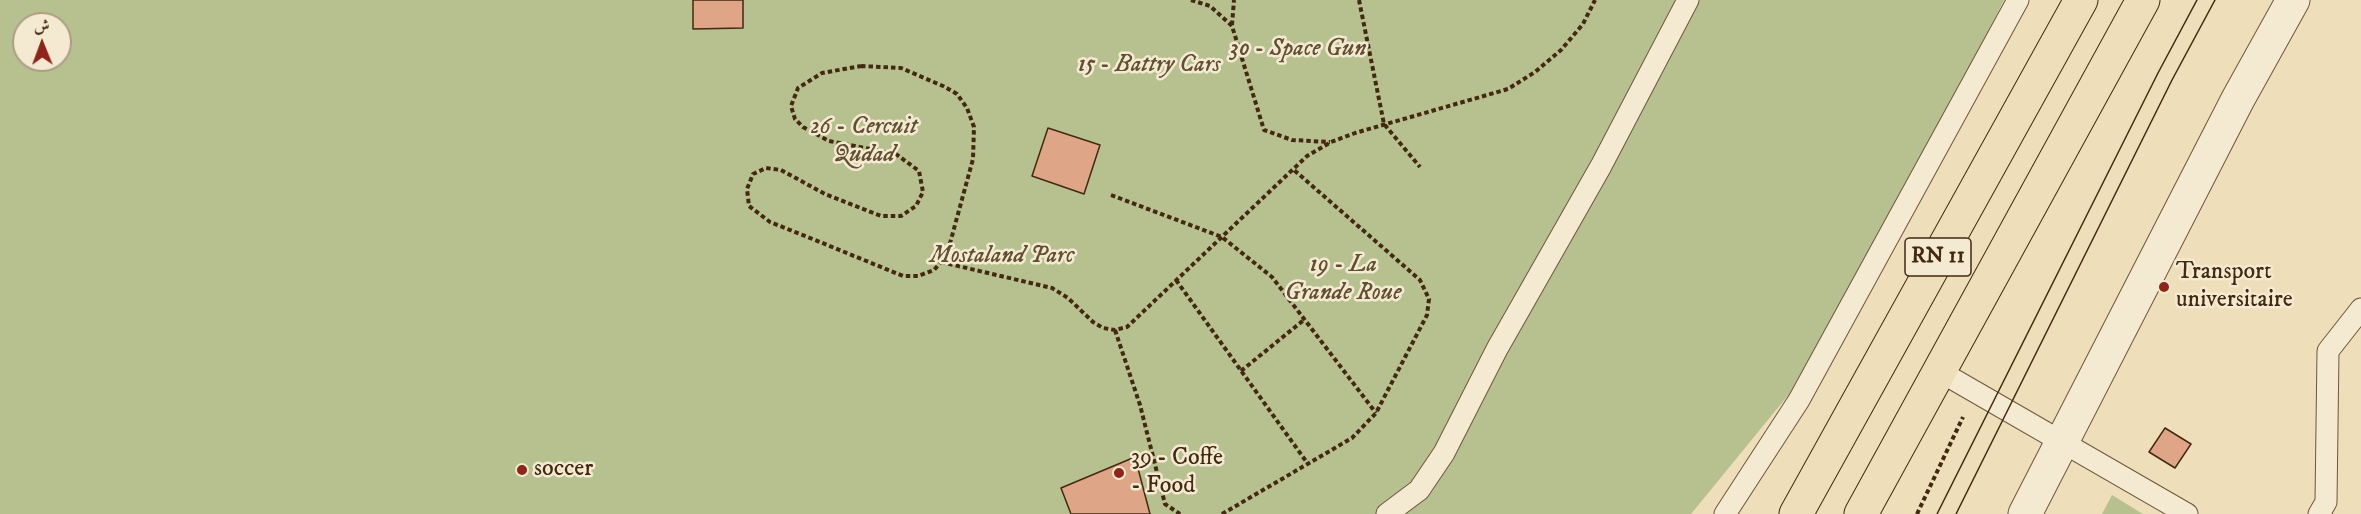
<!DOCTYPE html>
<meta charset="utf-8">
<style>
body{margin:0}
#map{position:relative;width:2361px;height:514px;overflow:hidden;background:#eedeb9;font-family:"IM FELL DW Pica",Amiri,serif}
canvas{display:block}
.north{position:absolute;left:12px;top:12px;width:60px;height:60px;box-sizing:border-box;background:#f4ead2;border:2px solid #ad9d85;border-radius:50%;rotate:359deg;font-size:16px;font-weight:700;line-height:24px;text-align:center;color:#432911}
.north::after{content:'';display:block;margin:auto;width:21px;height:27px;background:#8f2418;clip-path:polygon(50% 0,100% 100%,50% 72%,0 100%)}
</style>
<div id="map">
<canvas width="2361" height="514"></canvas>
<div class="north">ش</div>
</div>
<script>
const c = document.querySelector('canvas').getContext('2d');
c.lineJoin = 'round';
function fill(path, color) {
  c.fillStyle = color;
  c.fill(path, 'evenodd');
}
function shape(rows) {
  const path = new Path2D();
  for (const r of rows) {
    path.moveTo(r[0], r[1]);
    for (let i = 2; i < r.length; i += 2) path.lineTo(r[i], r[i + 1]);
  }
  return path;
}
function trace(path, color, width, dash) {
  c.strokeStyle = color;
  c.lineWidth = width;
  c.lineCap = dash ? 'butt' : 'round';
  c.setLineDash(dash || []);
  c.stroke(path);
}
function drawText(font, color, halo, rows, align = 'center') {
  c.font = font + ' "IM FELL DW Pica",serif';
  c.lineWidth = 5;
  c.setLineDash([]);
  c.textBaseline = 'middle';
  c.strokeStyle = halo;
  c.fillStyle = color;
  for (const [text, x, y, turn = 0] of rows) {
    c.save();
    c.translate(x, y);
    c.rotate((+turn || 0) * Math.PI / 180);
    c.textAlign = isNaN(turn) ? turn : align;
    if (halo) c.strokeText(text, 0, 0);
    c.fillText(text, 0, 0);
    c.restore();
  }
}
const green = shape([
 [0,0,2004,0,1967,74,1790,393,1691,514,0,514],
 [24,24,60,24,60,60,24,60],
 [2112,495,2143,514,2102,514]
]);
const building = shape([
 [693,0,743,0,743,28,693,29,693,0],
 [1048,128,1100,145,1084,194,1032,176,1048,128],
 [2165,428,2191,444,2175,468,2149,452,2165,428],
 [1135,457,1150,514,1071,514,1061,488,1135,457]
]);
const path = shape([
 [1191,0,1210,6,1232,26,1264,130,1292,140,1330,142],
 [1359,0,1384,124,1420,167],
 [1232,25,1234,0],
 [861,66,901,68,943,86,957,94,967,108,974,127,973,159,949,247,941,262,934,270,918,276,903,276,815,240,770,222,749,206,747,189,753,174,766,168,781,170,825,194,881,216,901,216,916,206,923,192,919,171,896,154,829,141,803,127,795,119,791,106,798,88,822,73,861,66],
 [1111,195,1222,237,1272,277,1376,413],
 [941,262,1052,288,1068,298,1093,322,1103,328,1115,330,1127,327,1307,156,1331,142,1355,133,1508,89,1535,72,1561,50,1583,24,1595,0],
 [1176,280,1308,464],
 [1115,330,1140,405,1165,504,1180,514],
 [1241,371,1305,319],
 [1222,514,1352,438,1376,413,1427,315,1429,299,1420,280,1294,170],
 [1917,514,1963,417]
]);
const service = shape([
 [1939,371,2187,514],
 [1387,514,1419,490,1444,453,1497,349,1601,166,1688,0],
 [1725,514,1799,400,2018,0],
 [2319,514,2326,502,2328,351,2361,309]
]);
const minor = shape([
 [2025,514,2238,99,2293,0]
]);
const trunk = shape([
 [1796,514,2081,0],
 [1861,514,2143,0]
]);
const tram = shape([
 [1937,514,2158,73,2197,0],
 [1956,514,2172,80,2215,0]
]);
const markers = [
 [2164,287,6,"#8f2418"],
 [522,470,6,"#8f2418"],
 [1119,473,6,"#8f2418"]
];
const shields = [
 [1938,257,66]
];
const shieldNames = [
 ["RN 11",1938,257]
];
const parkNames = [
 ["30 - Space Gun",1298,50],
 ["15 - Battry Cars",1149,66],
 ["26 - Cercuit",864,128],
 ["Qudad",864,156],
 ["Mostaland Parc",1002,257],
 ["19 - La",1343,266],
 ["Grande Roue",1343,294]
];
const poiNames = [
 ["Transport",2176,273],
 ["universitaire",2176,301],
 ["39 - Coffe",1131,459],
 ["- Food",1131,487],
 ["soccer",534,470]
];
fill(green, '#b7c190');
fill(building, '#dea587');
trace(building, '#432911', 1.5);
trace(service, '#6e563b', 23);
trace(minor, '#6e563b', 35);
trace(trunk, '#432911', 35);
trace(path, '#432911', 4, [4.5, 3]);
trace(service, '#f4ead2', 21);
trace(minor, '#f4ead2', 33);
trace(trunk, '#eedeb9', 33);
trace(tram, '#432911', 1.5);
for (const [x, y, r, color] of markers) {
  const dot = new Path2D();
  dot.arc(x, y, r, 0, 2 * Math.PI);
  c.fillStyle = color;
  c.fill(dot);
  trace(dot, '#f4ead2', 2);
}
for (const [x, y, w] of shields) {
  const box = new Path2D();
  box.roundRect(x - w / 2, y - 19, w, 38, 4.5);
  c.fillStyle = '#f4ead2';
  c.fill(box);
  trace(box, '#432911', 1.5);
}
drawText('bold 22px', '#432911', null, shieldNames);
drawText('italic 24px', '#604f31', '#f4ead2', parkNames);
drawText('24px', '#432911', '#f4ead2', poiNames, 'left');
</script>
